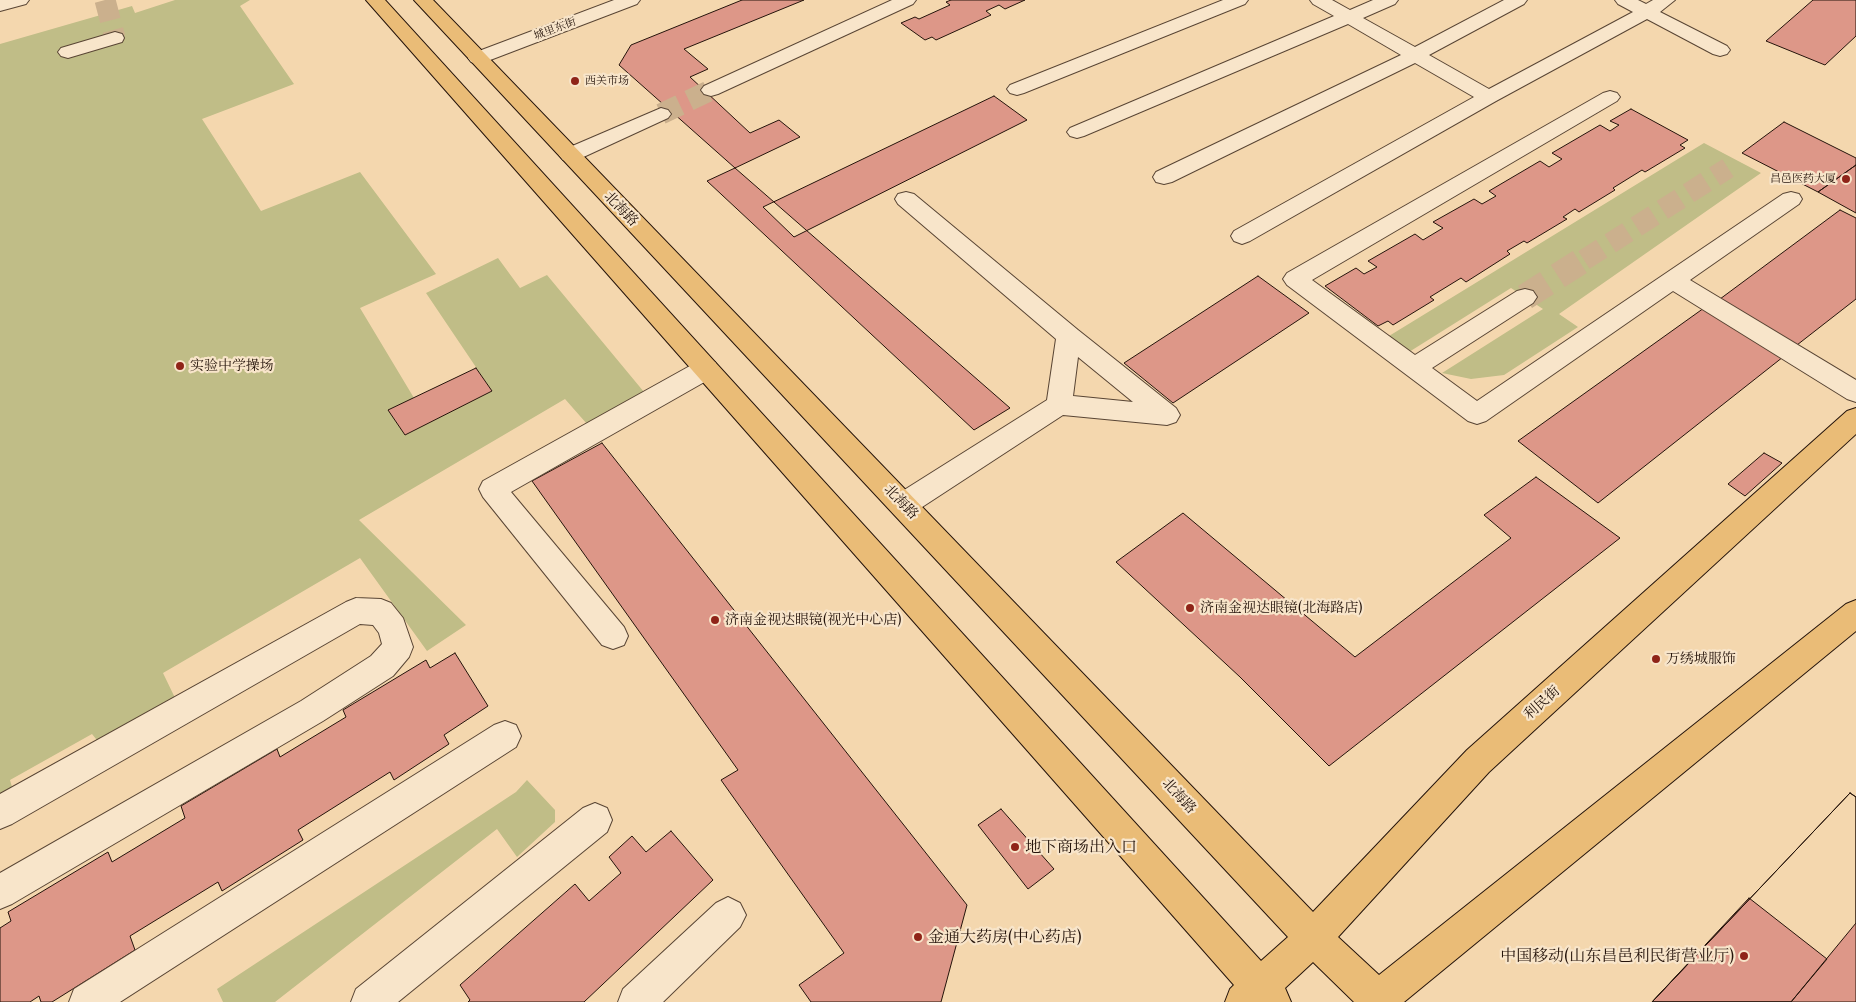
<!DOCTYPE html>
<meta charset="utf-8">
<style>
body{margin:0}
canvas{display:block;background:#f4d7ae}
</style>
<canvas width="1856" height="1002"></canvas>
<script>
const c = document.querySelector('canvas').getContext('2d');
c.lineJoin = 'round';
function fill(path, color) {
  c.fillStyle = color;
  c.fill(path, 'evenodd');
}
function shape(rows) {
  const path = new Path2D();
  for (const r of rows) {
    path.moveTo(r[0], r[1]);
    for (let i = 2; i < r.length; i += 2) path.lineTo(r[i], r[i + 1]);
  }
  return path;
}
function trace(path, color, width, dash) {
  c.strokeStyle = color;
  c.lineWidth = width;
  c.lineCap = dash ? 'butt' : 'round';
  c.setLineDash(dash || []);
  c.stroke(path);
}
function drawText(font, color, halo, rows, align = 'center') {
  c.font = font + ' "Libre Caslon Text","Noto Serif SC",serif';
  c.lineWidth = 4.5;
  c.setLineDash([]);
  c.textBaseline = 'middle';
  c.strokeStyle = halo;
  c.fillStyle = color;
  for (const [text, x, y, turn = 0] of rows) {
    c.save();
    c.translate(x, y);
    c.rotate((+turn || 0) * Math.PI / 180);
    c.textAlign = isNaN(turn) ? turn : align;
    if (halo) c.strokeText(text, 0, 0);
    c.fillText(text, 0, 0);
    c.restore();
  }
}
const green = shape([
 [175,0,250,0,240,6,294,84,202,119,261,211,360,172,436,274,360,308,414,398,388,410,405,435,492,391,426,293,498,258,520,288,547,275,644,392,587,424,565,399,359,520,466,625,427,651,360,558,163,673,177,702,100,744,92,734,10,780,14,794,0,802,0,44,132,6,135,13],
 [1704,143,1761,173,1559,314,1578,327,1504,375,1471,379,1442,373,1543,309,1511,288,1409,352,1389,336],
 [527,780,555,810,555,822,517,857,497,829,275,1002,223,1002,217,989,516,792]
]);
const building = shape([
 [742,0,804,0,684,49,708,69,690,77,750,133,779,120,800,137,735,168,619,65,631,45,742,0],
 [951,0,1025,0,1005,9,999,5,986,11,991,15,936,40,932,37,925,40,901,23,915,17,919,19,950,5,946,2,951,0],
 [1813,0,1856,0,1856,36,1825,65,1766,41,1813,0],
 [994,96,1027,120,794,237,763,207,994,96],
 [1631,109,1688,140,1680,145,1685,148,1645,172,1642,170,1613,188,1615,190,1579,212,1575,209,1563,217,1567,219,1527,243,1524,241,1507,251,1510,254,1466,282,1461,278,1430,297,1434,300,1393,325,1388,321,1378,326,1325,286,1356,268,1364,274,1377,267,1368,261,1415,234,1423,240,1443,228,1433,222,1474,199,1482,204,1496,196,1489,191,1540,161,1549,167,1562,159,1552,153,1600,125,1610,131,1619,125,1610,121,1631,109],
 [1784,122,1856,158,1856,165,1818,192,1742,153,1784,122],
 [1856,165,1856,213,1818,192,1856,165],
 [735,168,1010,408,974,430,707,181,735,168],
 [1840,210,1856,218,1856,299,1797,345,1720,299,1840,210],
 [1258,276,1309,313,1173,403,1124,363,1258,276],
 [1704,308,1783,357,1598,503,1518,441,1704,308],
 [476,368,492,391,405,435,388,410,476,368],
 [602,443,967,905,941,1002,811,1002,799,985,844,953,721,780,738,770,532,481,602,443],
 [1764,453,1782,463,1745,496,1728,484,1764,453],
 [1536,477,1620,538,1329,766,1240,677,1116,562,1183,513,1355,657,1511,538,1484,515,1536,477],
 [455,653,488,706,444,735,449,744,394,780,390,772,298,830,303,840,222,891,218,882,130,936,135,950,52,1002,41,1002,39,996,30,1002,0,1002,0,928,11,921,8,912,108,852,112,862,185,818,181,806,277,749,280,757,346,717,343,710,426,660,430,668,455,653],
 [1850,793,1856,797,1856,1002,1652,1002,1850,793],
 [1850,793,1856,797,1856,923,1791,1002,1652,1002,1850,793],
 [1001,809,1054,869,1028,889,978,825,1001,809],
 [671,831,713,880,584,1002,468,1002,470,1000,460,985,575,884,589,901,621,873,609,857,632,836,646,852,671,831],
 [1749,898,1827,959,1791,1002,1652,1002,1749,898]
]);
const minorTunnelFar1 = shape([
 [105,0,115,38],
 [661,114,711,90],
 [1584,260,1728,168]
]);
const minorTunnel = shape([
 [1525,297,1586,258]
]);
const minor = shape([
 [0,0,29,0,26,4,0,11,0,0],
 [614,0,640,0,637,4,485,62,478,64,471,62,468,58,471,54,614,0],
 [892,0,916,0,913,4,718,94,711,96,704,94,701,90,704,86,892,0],
 [1223,0,1248,0,1245,4,1024,93,1017,95,1010,93,1007,89,1010,85,1223,0],
 [1310,0,1332,0,1350,10,1373,0,1398,0,1395,4,1363,18,1415,47,1504,0,1527,0,1524,4,1429,55,1489,89,1633,12,1618,4,1615,0,1638,0,1646,4,1653,0,1675,0,1660,12,1727,46,1730,50,1727,54,1720,56,1713,54,1647,19,1496,101,1250,241,1242,244,1234,241,1231,236,1234,231,1474,97,1415,63,1172,182,1164,184,1156,182,1153,177,1156,172,1401,55,1348,24,1084,136,1077,138,1070,136,1067,132,1070,128,1334,16,1313,4,1310,0],
 [115,32,122,34,124,38,122,42,68,58,61,56,58,52,61,48,115,32],
 [1610,91,1617,93,1620,97,1617,101,1312,280,1415,355,1517,291,1525,289,1533,291,1537,297,1533,303,1432,368,1477,401,1783,194,1791,192,1799,194,1802,199,1799,204,1690,280,1856,380,1856,402,1847,399,1673,291,1486,421,1477,424,1468,421,1287,285,1283,279,1287,273,1603,93,1610,91],
 [661,108,668,110,671,114,668,118,577,160,570,162,563,160,559,155,563,150,661,108],
 [906,192,914,194,1078,330,1176,408,1180,415,1176,422,1167,425,1063,415,913,513,903,516,893,513,889,505,893,497,1047,400,1056,339,898,204,895,199,898,194,906,192],
 [1078,357,1133,402,1073,396,1078,357],
 [706,360,715,362,719,369,715,376,511,492,624,627,628,636,624,645,613,649,602,645,483,497,479,489,483,481,697,362,706,360],
 [356,598,381,599,391,603,403,618,413,647,409,657,393,676,323,721,12,904,0,909,0,873,301,701,371,656,382,644,379,633,373,625,360,624,12,824,0,829,0,794,346,602,356,598],
 [505,721,516,725,521,736,516,747,120,1002,69,1002,74,989,494,725,505,721],
 [595,803,607,808,612,820,607,832,398,1002,351,1002,356,989,583,808,595,803],
 [728,897,740,903,746,915,740,927,663,1002,618,1002,623,989,716,903,728,897]
]);
const major = shape([
 [366,0,385,0,1261,961,1288,937,414,0,433,0,1313,912,1467,750,1847,411,1856,408,1856,434,1489,772,1338,937,1379,975,1846,604,1856,600,1856,631,1404,1002,1354,1002,1313,962,1285,988,1291,1002,1225,1002,1230,989,1234,985,366,0]
]);
const markers = [
 [575,81,5,"#8f2418"],
 [1846,179,5,"#8f2418"],
 [180,366,5,"#8f2418"],
 [1190,608,5,"#8f2418"],
 [715,620,5,"#8f2418"],
 [1656,659,5,"#8f2418"],
 [1015,847,5,"#8f2418"],
 [918,937,5,"#8f2418"],
 [1744,956,5,"#8f2418"]
];
const farStreetnames = [
 ["城里东街",555,29,-21]
];
const farPoinames = [
 ["西关市场",585,81],
 ["昌邑医药大厦",1836,179,"right"]
];
const streetNames = [
 ["北海路",621,209,46],
 ["北海路",901,502,46],
 ["利民街",1542,703,-42],
 ["北海路",1179,796,47]
];
const poiNames = [
 ["实验中学操场",190,366],
 ["济南金视达眼镜(北海路店)",1200,608],
 ["济南金视达眼镜(视光中心店)",725,620],
 ["万绣城服饰",1666,659]
];
const nearPoinames = [
 ["地下商场出入口",1025,847],
 ["金通大药房(中心药店)",928,937],
 ["中国移动(山东昌邑利民街营业厅)",1734,956,"right"]
];
fill(green, '#c0bd87');
fill(building, '#dd9788');
trace(building, '#25140b', 1);
trace(minorTunnelFar1, '#cbb08d', 21, [21, 10]);
trace(minorTunnel, '#cbb08d', 26, [26, 13]);
trace(minor, '#594534', 2);
trace(major, '#25140b', 2);
fill(minor, '#f8e5ca');
fill(major, '#eabc77');
for (const [x, y, r, color] of markers) {
  const dot = new Path2D();
  dot.arc(x, y, r, 0, 2 * Math.PI);
  c.fillStyle = color;
  c.fill(dot);
  trace(dot, '#f8e5ca', 2);
}
drawText('11px', '#25140b', '#f8e5ca', farStreetnames);
drawText('11px', '#25140b', '#f8e5ca', farPoinames, 'left');
drawText('14px', '#25140b', '#f8e5ca', streetNames);
drawText('14px', '#25140b', '#f8e5ca', poiNames, 'left');
drawText('16px', '#25140b', '#f8e5ca', nearPoinames, 'left');
</script>
